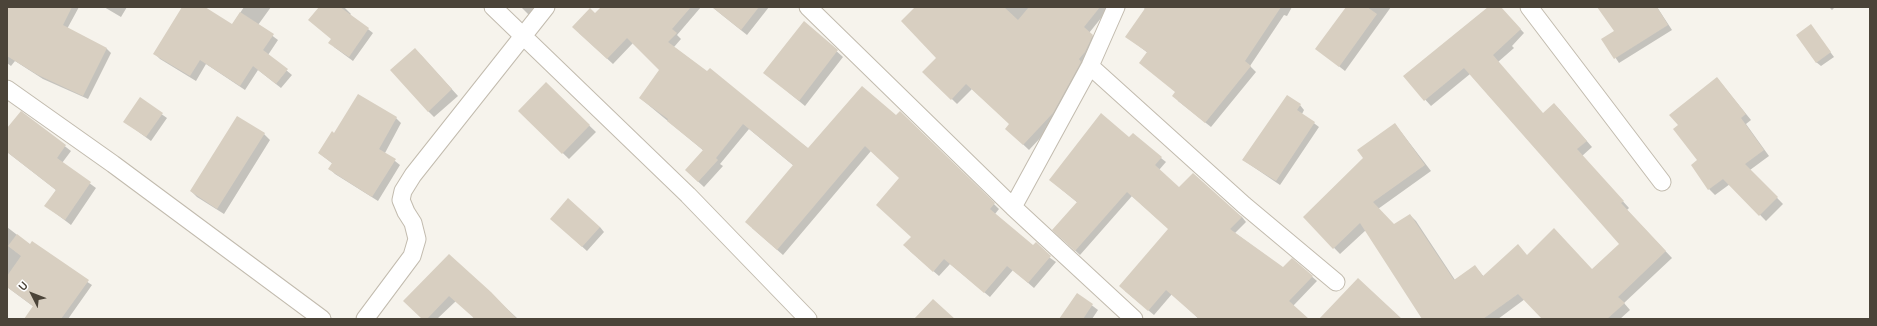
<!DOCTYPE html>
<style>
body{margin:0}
#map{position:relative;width:1877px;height:326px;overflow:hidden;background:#f6f3ec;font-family:"DM Sans",sans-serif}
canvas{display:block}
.frame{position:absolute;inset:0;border:8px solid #4b4439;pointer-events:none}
.north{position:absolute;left:12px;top:274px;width:40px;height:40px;-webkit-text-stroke:3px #fff;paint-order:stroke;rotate:312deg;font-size:11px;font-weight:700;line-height:16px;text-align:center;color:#4b4439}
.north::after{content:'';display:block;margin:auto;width:14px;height:18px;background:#4b4439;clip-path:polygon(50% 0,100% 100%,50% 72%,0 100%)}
</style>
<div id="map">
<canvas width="1877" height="326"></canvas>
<div class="frame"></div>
<div class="north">U</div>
</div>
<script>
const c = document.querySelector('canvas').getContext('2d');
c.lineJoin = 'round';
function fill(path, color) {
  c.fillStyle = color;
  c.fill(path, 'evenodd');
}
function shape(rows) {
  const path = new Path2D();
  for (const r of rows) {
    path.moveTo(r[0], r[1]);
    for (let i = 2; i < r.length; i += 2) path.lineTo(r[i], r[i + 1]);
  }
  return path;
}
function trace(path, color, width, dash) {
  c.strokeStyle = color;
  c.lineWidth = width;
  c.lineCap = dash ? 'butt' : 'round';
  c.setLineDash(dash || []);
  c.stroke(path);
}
const shadow = shape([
 [7,7,79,7,67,29,107,49,111,53,88,99,43,79,15,61,11,66,7,63],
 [104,7,127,7,121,17],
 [183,7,203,7,232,25,244,7,271,7,258,25,278,40,268,55,292,75,281,88,258,70,245,90,206,64,196,81,160,59,155,54],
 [321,7,344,7,351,14,350,15,373,33,353,61,334,47],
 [521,7,537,7,529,15],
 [603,7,701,7,677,35,681,39,674,47,809,149,896,117,900,112,999,209,995,214,1033,246,1056,262,1034,288,1013,270,990,297,950,264,939,276,910,251,912,237,901,179,871,151,783,255,752,228,794,166,749,129,720,164,723,166,704,187,692,176,704,151,640,98,661,70,633,43,613,64,579,33],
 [712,7,769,7,747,35],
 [917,7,1110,7,1089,33,1098,41,1058,119,1029,150,1012,134,1010,124,972,89,957,104,924,72,937,58],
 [1143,7,1292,7,1287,16,1284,15,1250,66,1256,72,1211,127,1178,101,1176,92,1148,53,1127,37,1145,9],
 [1347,7,1391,7,1345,71,1317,49],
 [1489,7,1500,7,1524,33,1512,46,1514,48,1498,62,1543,114,1554,104,1560,110,1592,147,1582,156,1629,208,1627,210,1672,258,1624,303,1630,310,1620,319,1543,319,1525,299,1498,319,1425,319,1366,230,1340,254,1304,217,1365,159,1395,124,1431,171,1378,209,1394,226,1410,215,1416,221,1455,280,1475,266,1484,277,1527,256,1593,270,1620,244,1470,74,1431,106,1404,76],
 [1607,7,1657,7,1672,30,1619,63,1603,39,1615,32],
 [1829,7,1835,7,1832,10],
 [804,22,843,57,805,106,765,73],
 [1811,26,1834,57,1821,66,1816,62],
 [421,55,458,96,434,117,428,111],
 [1717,78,1751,120,1746,124,1769,156,1750,170,1783,204,1766,221,1730,184,1715,195,1709,189,1699,161,1679,125],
 [546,84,596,132,569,159,519,111],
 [140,99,167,118,151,141,125,122],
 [1300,105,1304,110,1302,114,1319,127,1280,185,1243,160],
 [21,112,71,151,62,163,96,188,71,225,46,206,56,190,7,152,7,130],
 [396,118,401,123,385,153,400,165,378,201,335,174,330,169,333,164,319,153,335,134],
 [264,134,270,140,224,214,197,197,191,191],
 [1129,139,1161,158,1166,162,1159,170,1179,189,1242,217,1246,222,1235,233,1283,268,1292,259,1317,281,1293,306,1307,319,1199,319,1172,294,1154,315,1125,291,1169,229,1132,196,1080,255,1058,235,1078,203,1050,180],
 [556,223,600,227,604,232,587,251],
 [7,227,30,245,92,285,68,319,33,319,34,307,7,287],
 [449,255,518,319,471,319,474,317,456,301,437,319,424,319],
 [1077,294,1098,310,1092,319,1060,319]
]);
const building = shape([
 [7,7,72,7,63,25,107,48,83,96,38,75,7,56],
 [182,7,205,7,232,24,240,12,274,34,263,50,288,69,276,84,253,66,240,86,200,60,190,76,153,54],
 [319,7,340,7,369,28,349,57,328,43,331,39,308,20],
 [601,7,691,7,672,29,677,33,668,42,707,71,710,68,808,148,862,86,896,115,900,111,995,203,990,209,1033,245,1036,242,1051,256,1028,283,1007,266,984,293,944,259,933,272,903,245,911,237,876,205,899,178,865,146,777,250,745,222,793,165,743,124,716,158,718,160,698,182,685,170,703,150,667,121,668,119,639,98,659,70,627,38,607,59,572,27,590,8,595,13],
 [712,7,759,7,741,30],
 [915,7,1004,7,1018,20,1029,7,1100,7,1084,27,1093,35,1085,52,1079,59,1081,62,1053,113,1023,145,1005,129,1009,124,966,84,951,100,922,72,936,58,901,21],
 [1146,7,1281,7,1245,61,1251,66,1205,123,1172,96,1175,92,1139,63,1147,52,1125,37],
 [1346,7,1367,7,1377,14,1339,67,1315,49],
 [1488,7,1501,7,1521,29,1493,55,1543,113,1554,103,1587,141,1577,149,1624,201,1621,203,1666,251,1618,297,1625,303,1607,319,1542,319,1518,294,1483,319,1422,319,1360,223,1333,249,1303,217,1363,158,1357,150,1395,123,1425,165,1373,202,1394,224,1410,214,1454,280,1475,265,1483,276,1518,244,1527,255,1554,228,1592,269,1619,244,1464,68,1424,101,1403,76],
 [1597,7,1657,7,1668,25,1614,59,1601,39,1614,31],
 [804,21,838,50,799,101,763,73],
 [1811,24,1831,52,1816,63,1796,35],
 [415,48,452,89,428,112,390,70],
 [1717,77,1746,114,1741,118,1764,150,1745,164,1778,197,1759,216,1723,179,1708,190,1691,165,1697,160,1673,129,1678,125,1669,115],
 [546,82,590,125,562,154,518,111],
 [358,94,397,117,379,149,396,159,372,197,328,169,332,163,318,153,332,131,334,133],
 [1287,95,1301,104,1297,110,1315,122,1276,181,1242,160],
 [140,97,163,113,146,137,123,122],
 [21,111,66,145,57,158,91,182,65,220,44,206,56,190,7,152,7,128],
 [1101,113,1129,137,1133,133,1162,157,1155,165,1179,187,1193,173,1242,217,1230,229,1283,267,1292,258,1313,276,1289,301,1309,319,1199,319,1166,290,1148,311,1119,286,1168,229,1127,192,1075,251,1052,230,1077,202,1049,180],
 [237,116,265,133,217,209,190,191],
 [568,198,600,227,582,247,550,219],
 [17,234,30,244,32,241,89,280,61,319,24,319,33,306,7,287,7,276,21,256,8,246],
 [449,254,491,292,517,319,475,319,449,296,427,319,422,319,403,301],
 [1358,278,1402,319,1319,319],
 [1077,293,1093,304,1083,319,1059,319],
 [933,299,955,319,914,319]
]);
const street = shape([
 [493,7,688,195,808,319],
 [808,7,1013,207,1134,319],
 [1529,7,1662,182],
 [1090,66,1244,205,1336,282],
 [7,89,113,164,322,319],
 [1013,207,1090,66,1116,7],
 [365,319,412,256,417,239,413,223,406,212,401,200,403,191,413,175,546,7]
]);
fill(shadow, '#0003');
fill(building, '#d8cfc1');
trace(street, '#c2bbae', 19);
trace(street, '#fff', 17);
</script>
